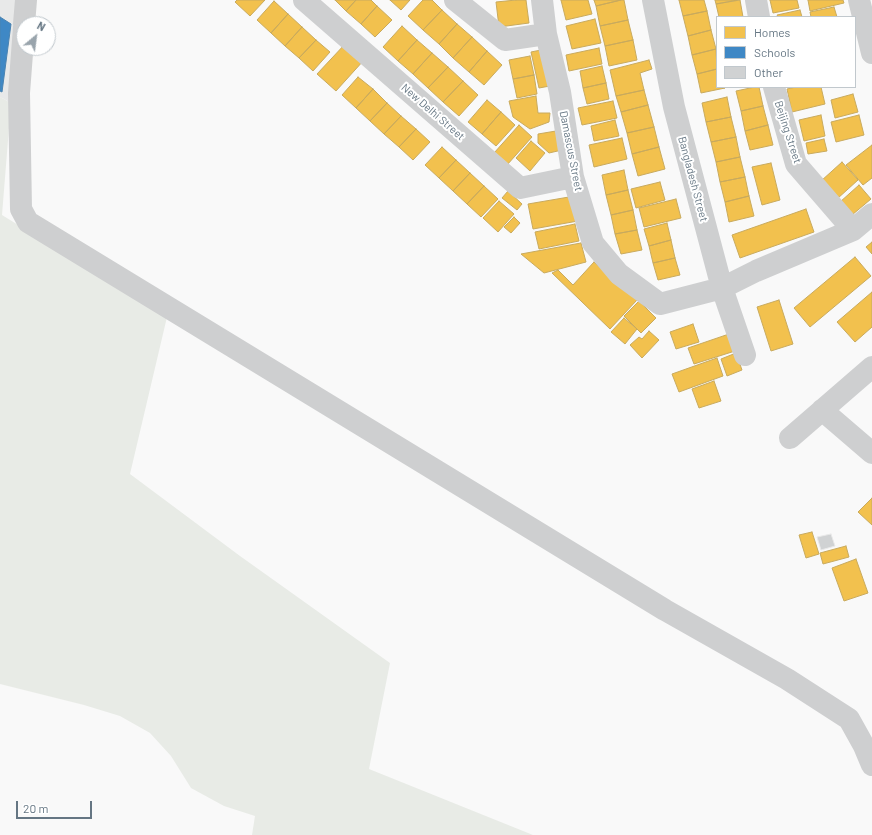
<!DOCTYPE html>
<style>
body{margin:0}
#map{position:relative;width:872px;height:835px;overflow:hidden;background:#f9f9f9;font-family:Barlow,sans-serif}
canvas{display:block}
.legend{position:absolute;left:716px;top:16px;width:140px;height:72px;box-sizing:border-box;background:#fff;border:1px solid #c1c8cd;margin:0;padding:5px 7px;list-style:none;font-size:12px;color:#657683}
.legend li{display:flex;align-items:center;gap:8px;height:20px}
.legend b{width:20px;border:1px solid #c1c8cd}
.north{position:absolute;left:16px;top:16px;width:40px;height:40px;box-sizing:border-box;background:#fff;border:1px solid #c1c8cd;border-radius:50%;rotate:29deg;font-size:11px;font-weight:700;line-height:16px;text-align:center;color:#657683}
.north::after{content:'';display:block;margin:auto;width:14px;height:18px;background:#99a4ac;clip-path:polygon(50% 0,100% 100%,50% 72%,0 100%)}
.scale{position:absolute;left:16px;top:801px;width:76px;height:18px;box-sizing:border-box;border:2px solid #657683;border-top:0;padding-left:5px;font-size:12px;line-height:14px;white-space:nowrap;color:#657683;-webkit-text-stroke:3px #fff;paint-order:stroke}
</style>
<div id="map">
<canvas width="872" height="835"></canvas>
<ul class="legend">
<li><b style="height:11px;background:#f2c14e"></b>Homes</li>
<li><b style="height:11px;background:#3f88c5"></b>Schools</li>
<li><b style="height:11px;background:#d0d2d3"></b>Other</li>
</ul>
<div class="north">N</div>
<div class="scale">20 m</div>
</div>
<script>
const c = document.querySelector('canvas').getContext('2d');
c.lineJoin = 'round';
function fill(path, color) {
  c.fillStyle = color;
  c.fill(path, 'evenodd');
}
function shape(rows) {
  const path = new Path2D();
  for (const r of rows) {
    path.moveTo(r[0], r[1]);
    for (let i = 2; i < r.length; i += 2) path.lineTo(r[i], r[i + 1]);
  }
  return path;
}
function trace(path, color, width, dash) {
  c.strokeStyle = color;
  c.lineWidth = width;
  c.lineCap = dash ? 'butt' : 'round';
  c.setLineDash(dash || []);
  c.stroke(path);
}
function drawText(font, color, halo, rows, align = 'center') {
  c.font = font + ' Barlow,sans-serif';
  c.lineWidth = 4;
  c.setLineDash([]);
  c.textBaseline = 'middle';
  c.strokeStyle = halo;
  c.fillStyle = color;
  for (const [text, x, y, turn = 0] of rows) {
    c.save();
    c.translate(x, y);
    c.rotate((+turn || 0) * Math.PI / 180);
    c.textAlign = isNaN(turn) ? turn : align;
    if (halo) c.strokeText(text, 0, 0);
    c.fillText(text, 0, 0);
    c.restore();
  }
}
const built = shape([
 [0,0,18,0,11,103,0,97]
]);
const green = shape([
 [0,97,11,103,2,215,167,317,130,474,240,556,390,663,369,769,533,835,252,835,255,816,224,806,191,788,171,756,150,733,120,716,84,705,0,684]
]);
const homes = shape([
 [237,0,265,0,250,16,235,2,237,0],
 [335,0,356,0,346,11,335,0],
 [356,0,371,0,377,6,361,24,346,11,356,0],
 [390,0,410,0,401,10,390,0],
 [423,0,432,0,442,10,423,30,408,16,423,0],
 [516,0,526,0,529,23,499,27,496,2,516,0],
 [561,0,588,0,592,14,566,20,561,0],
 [594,0,621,0,596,6,594,0],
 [621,0,624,0,628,20,600,26,596,6,621,0],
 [679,0,704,0,707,11,683,16,679,0],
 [715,0,737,0,716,4,715,0],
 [740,0,743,17,719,17,716,4,740,0],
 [770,0,797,0,799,8,773,13,770,0],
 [808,0,843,0,844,3,810,11,808,0],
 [274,1,288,14,271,33,257,20,274,1],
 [377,6,392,20,375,37,361,24,377,6],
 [834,7,837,17,811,17,810,12,834,7],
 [442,10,457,24,439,44,423,30,442,10],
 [800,10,802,17,778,17,777,15,800,10],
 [707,11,711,30,688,36,683,16,707,11],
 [288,14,302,27,285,46,271,33,288,14],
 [595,19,601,43,572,49,566,26,595,19],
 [628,20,633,40,605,46,600,26,628,20],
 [457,24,472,37,453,58,439,44,457,24],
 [402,26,417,40,398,61,383,47,402,26],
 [302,27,316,40,299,58,285,46,302,27],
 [711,30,716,49,692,55,688,36,711,30],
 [472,37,487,51,469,72,453,58,472,37],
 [316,40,330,52,313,71,299,58,316,40],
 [417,40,432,53,413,74,398,61,417,40],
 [633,40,637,60,609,66,605,46,633,40],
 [346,43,364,60,336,91,317,74,346,43],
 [599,48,602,64,569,71,566,55,599,48],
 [716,49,717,69,697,74,692,55,716,49],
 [541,50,550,86,539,88,531,52,541,50],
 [487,51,502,65,484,85,469,72,487,51],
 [432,53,448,67,428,88,413,74,432,53],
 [530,56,534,75,513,79,509,60,530,56],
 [649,60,652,69,640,73,644,90,616,96,610,70,649,60],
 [602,66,606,83,583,88,580,71,602,66],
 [448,67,463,81,443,102,428,88,448,67],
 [717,69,717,87,725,88,701,93,697,74,717,69],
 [534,75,537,94,517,98,513,79,534,75],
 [358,77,373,89,356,108,342,95,358,77],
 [463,81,478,95,459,116,443,102,463,81],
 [606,83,609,99,587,104,583,88,606,83],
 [755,87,759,87,763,106,741,111,736,91,755,87],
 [796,87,821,87,825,104,792,112,787,89,796,87],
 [373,89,387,103,370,121,356,108,373,89],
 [644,90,648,105,621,112,616,96,644,90],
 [853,94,858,112,835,118,831,100,853,94],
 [536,96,538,113,550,113,549,122,530,129,513,117,509,101,536,96],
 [727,97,731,117,706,122,702,103,727,97],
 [487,100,501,112,482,134,468,122,487,100],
 [613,101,617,118,582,125,578,108,613,101],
 [387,103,401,116,384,134,370,121,387,103],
 [648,105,654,127,627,133,621,112,648,105],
 [763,106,768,125,745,131,741,111,763,106],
 [501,112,515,125,496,146,482,134,501,112],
 [821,115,825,136,804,141,799,120,821,115],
 [859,115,864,135,836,142,831,122,859,115],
 [401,116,416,129,399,147,384,134,401,116],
 [731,117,736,137,711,142,706,122,731,117],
 [615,120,619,136,594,141,591,126,615,120],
 [519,125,532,137,507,165,494,153,519,125],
 [768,125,773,145,750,150,745,131,768,125],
 [654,127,659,147,632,154,627,133,654,127],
 [416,129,430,142,413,160,399,147,416,129],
 [556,131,562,150,549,153,538,143,538,134,556,131],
 [736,137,740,157,716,162,711,142,736,137],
 [622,138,627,159,594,167,589,145,622,138],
 [824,139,827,151,808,154,806,143,824,139],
 [531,141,545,153,530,171,516,158,531,141],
 [872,145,872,178,863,185,846,165,872,145],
 [442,147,456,160,439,178,425,165,442,147],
 [659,147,665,169,638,176,632,154,659,147],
 [740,157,745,177,720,182,716,162,740,157],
 [456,160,470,173,453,191,439,178,456,160],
 [842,162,858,180,837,199,821,181,842,162],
 [771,163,780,200,762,205,752,167,771,163],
 [624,170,628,190,606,195,602,175,624,170],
 [470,173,484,186,467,204,453,191,470,173],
 [745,177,749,196,725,202,720,182,745,177],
 [660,182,665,200,636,208,631,189,660,182],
 [859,185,871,199,852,215,840,202,859,185],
 [484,186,498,199,481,217,467,204,484,186],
 [628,190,633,210,611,215,606,195,628,190],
 [508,191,522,204,517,210,502,198,508,191],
 [749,196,754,216,729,222,725,202,749,196],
 [569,197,578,221,533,229,528,204,569,197],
 [676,199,681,218,644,227,639,208,676,199],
 [499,201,514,214,498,232,483,218,499,201],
 [806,209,814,232,740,258,732,235,806,209],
 [633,210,637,230,615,234,611,215,633,210],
 [514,217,520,223,511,233,504,227,514,217],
 [667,223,671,240,649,246,644,229,667,223],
 [575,224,579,241,539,249,535,232,575,224],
 [637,230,642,250,621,254,615,234,637,230],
 [671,240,675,258,653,263,649,246,671,240],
 [872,242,872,254,866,247,872,242],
 [581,243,586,262,544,273,521,254,581,243],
 [855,257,871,276,810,327,794,308,855,257],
 [675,258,680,275,658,280,653,263,675,258],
 [594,262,637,300,610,329,552,273,558,270,573,285,594,262],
 [872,292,872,327,855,342,837,322,872,292],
 [779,300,793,344,771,351,757,307,779,300],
 [639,301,656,318,641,333,624,316,639,301],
 [624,318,637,329,625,344,611,332,624,318],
 [693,324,699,342,676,349,670,332,693,324],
 [649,331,659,340,642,358,630,345,639,337,642,339,649,331],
 [729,334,735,351,694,364,688,348,729,334],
 [736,353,742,370,727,376,721,359,736,353],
 [717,358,723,376,679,392,672,374,717,358],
 [714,381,721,401,699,408,692,389,714,381],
 [872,498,872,525,858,512,872,498],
 [812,532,819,554,806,558,799,535,812,532],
 [846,546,849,557,823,564,820,553,846,546],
 [856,559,868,593,844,601,832,568,856,559]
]);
const schools = shape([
 [0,17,11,24,2,92,0,91,0,17]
]);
const building = shape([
 [831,534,835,546,821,550,817,537,831,534]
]);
const minor = shape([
 [304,0,520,188,573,177],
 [455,0,505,40,546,34],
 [542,0,546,34,560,92,573,177,593,243,619,274,660,304,722,288,756,271,853,230,872,214],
 [653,0,674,107,722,288,745,355],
 [756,0,759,17],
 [859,0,872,53],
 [24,24,26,0],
 [24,27,19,93,21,209,28,222,665,610,787,679,849,719,864,746,872,765],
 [774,87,796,164,853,230],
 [822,410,872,453],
 [790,438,872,367]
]);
const streetNames = [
 ["New Delhi Street",433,112,41],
 ["Beijing Street",788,132,72],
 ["Damascus Street",571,151,79],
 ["Bangladesh Street",693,179,75]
];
fill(built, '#e8e9e9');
fill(green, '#e8ebe6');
fill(homes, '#f2c14e');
trace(homes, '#c8aa5e', 1);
fill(schools, '#3f88c5');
trace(schools, '#4a83b1', 1);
fill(building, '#d0d2d3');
trace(building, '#e8e8e8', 1);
trace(minor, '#cecfd0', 22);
drawText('11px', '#657683', '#fff', streetNames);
</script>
